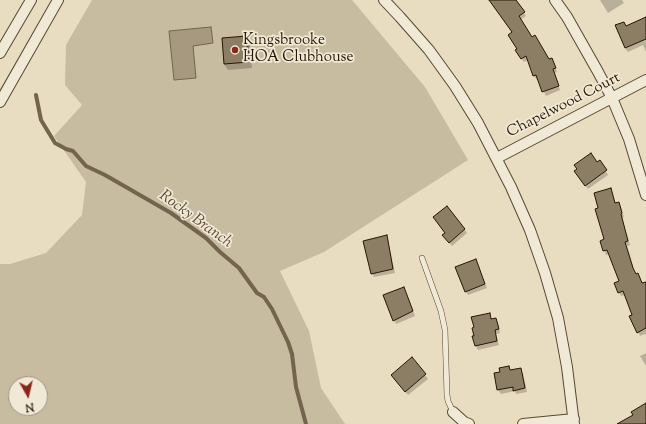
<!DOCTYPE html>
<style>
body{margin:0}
#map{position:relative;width:646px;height:424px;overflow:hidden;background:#e8ddc0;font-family:"Sorts Mill Goudy",serif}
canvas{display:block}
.north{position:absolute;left:8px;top:376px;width:40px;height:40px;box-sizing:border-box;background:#f0e9d6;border:1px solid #a09482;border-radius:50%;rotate:172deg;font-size:11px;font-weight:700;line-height:16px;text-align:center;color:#281503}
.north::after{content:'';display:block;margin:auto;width:14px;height:18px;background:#8f2418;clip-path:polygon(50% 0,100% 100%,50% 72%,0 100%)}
</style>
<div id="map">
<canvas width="646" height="424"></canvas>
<div class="north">N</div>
</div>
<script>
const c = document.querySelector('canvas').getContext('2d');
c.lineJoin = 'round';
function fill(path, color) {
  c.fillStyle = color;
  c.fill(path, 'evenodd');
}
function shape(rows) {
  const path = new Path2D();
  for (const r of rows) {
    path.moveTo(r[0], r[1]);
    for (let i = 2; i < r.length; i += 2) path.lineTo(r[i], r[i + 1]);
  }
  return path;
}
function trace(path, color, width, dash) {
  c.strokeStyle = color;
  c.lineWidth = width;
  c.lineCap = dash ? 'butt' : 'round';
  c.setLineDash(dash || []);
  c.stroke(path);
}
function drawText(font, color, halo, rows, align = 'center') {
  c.font = font + ' "Sorts Mill Goudy",serif';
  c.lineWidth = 3.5;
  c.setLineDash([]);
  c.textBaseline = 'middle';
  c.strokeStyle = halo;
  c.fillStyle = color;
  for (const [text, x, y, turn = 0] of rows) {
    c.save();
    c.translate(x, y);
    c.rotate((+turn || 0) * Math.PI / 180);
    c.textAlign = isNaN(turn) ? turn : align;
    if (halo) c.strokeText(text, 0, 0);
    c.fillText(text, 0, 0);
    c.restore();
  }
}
const green = shape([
 [92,0,352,0,425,87,468,160,324,252,280,271,309,331,321,388,345,424,0,424,0,264,10,264,46,253,82,215,86,182,54,136,82,105,65,85,66,45],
 [16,384,40,384,40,408,16,408]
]);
const water = shape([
 [211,27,213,43,193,46,196,78,174,80,169,31,211,27]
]);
const shadow = shape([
 [489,0,514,0,526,16,520,20,531,38,549,60,552,59,554,63,557,72,554,73,560,90,546,96,538,79,537,80,534,76,528,60,524,62,516,50,518,49,513,33],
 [600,0,622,0,624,3,608,13],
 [646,22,646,52,643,45,628,52,625,48,626,27],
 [246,37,250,43,252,68,228,70,224,64],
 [600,162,608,175,588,189,578,175],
 [610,190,616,204,618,203,621,207,624,217,622,218,630,245,627,246,635,273,646,288,646,335,645,334,640,336,625,295,621,296,619,292,620,281,610,254,606,255,601,241,606,240,599,209],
 [464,229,467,233,452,246,446,239],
 [386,236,388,240,395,273,374,277,372,273],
 [477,264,487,288,468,295,466,292],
 [404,288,415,316,396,324,394,320],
 [489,314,492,320,496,319,498,323,500,333,496,334,499,345,478,350,476,346],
 [646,353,646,366,640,356],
 [412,358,428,379,408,395,394,379],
 [509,367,511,371,520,369,523,373,527,392,516,394,515,391,501,394,498,390,495,374,501,372]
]);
const stream = shape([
 [36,95,41,120,55,143,66,149,73,151,86,166,105,175,171,213,206,238,220,252,239,268,257,293,264,297,272,309,288,342,292,354,296,387,306,424]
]);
const building = shape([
 [489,0,516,0,525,12,519,16,532,37,535,35,549,59,552,58,556,68,553,69,559,86,542,92,536,75,533,76,526,56,521,59,515,50,517,49,508,35,512,32,489,0],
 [646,17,646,39,625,48,615,25,624,22,626,26,646,17],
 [247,36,249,62,224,64,222,38,247,36],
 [591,153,597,162,600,160,607,170,585,186,574,171,577,169,574,165,591,153],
 [611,188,615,203,619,202,622,213,621,214,628,241,625,242,633,268,636,274,638,273,642,283,646,282,646,328,637,333,629,316,632,315,623,291,618,293,614,283,619,281,607,250,603,251,600,241,604,239,595,209,598,208,594,193,611,188],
 [447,206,465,229,449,243,442,235,445,233,433,217,447,206],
 [387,235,393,269,371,274,363,241,387,235],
 [476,259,485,284,465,292,455,267,476,259],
 [404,287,413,311,393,321,383,295,404,287],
 [490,313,491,319,496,318,499,329,495,330,497,341,475,346,472,336,474,336,472,328,474,327,471,317,490,313],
 [412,357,426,374,405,392,391,375,412,357],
 [509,366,510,370,521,368,525,388,513,391,513,387,497,390,494,373,500,372,499,368,509,366],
 [646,403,646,424,617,424,633,415,631,412,646,403]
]);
const lane = shape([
 [422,258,441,311,445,330,447,395,448,401,453,412]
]);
const street = shape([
 [384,0,400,17,429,50,455,86,478,123,511,187,530,230,545,273,558,318,567,367,574,424],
 [555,0,567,17,597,70,612,98,629,139,646,195],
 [0,53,31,0],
 [0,102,58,0],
 [497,158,646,80],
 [453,412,464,422,469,424],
 [523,424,574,419]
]);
const markers = [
 [235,50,4,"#8f2418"]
];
const poiNames = [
 ["Kingsbrooke",243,41],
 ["HOA Clubhouse",243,58]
];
const streetNames = [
 ["Chapelwood Court",564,106,-27]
];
const waterNames = [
 ["Rocky Branch",195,220,36]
];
fill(green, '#c7bba0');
fill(water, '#a79980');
trace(water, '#74644e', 1);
fill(shadow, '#0003');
trace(stream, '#74644e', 4);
fill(building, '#8c7d65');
trace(building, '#281503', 1);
trace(lane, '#584732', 6);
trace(street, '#584732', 12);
trace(lane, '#f0e9d6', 5);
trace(street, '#f0e9d6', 10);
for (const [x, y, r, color] of markers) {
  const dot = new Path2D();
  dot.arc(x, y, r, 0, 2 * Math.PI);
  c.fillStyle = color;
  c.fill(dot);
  trace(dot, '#f0e9d6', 1.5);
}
drawText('15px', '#281503', '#f0e9d6', poiNames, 'left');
drawText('15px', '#281503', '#f0e9d6', streetNames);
drawText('italic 16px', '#5b4a35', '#f0e9d6', waterNames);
</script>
